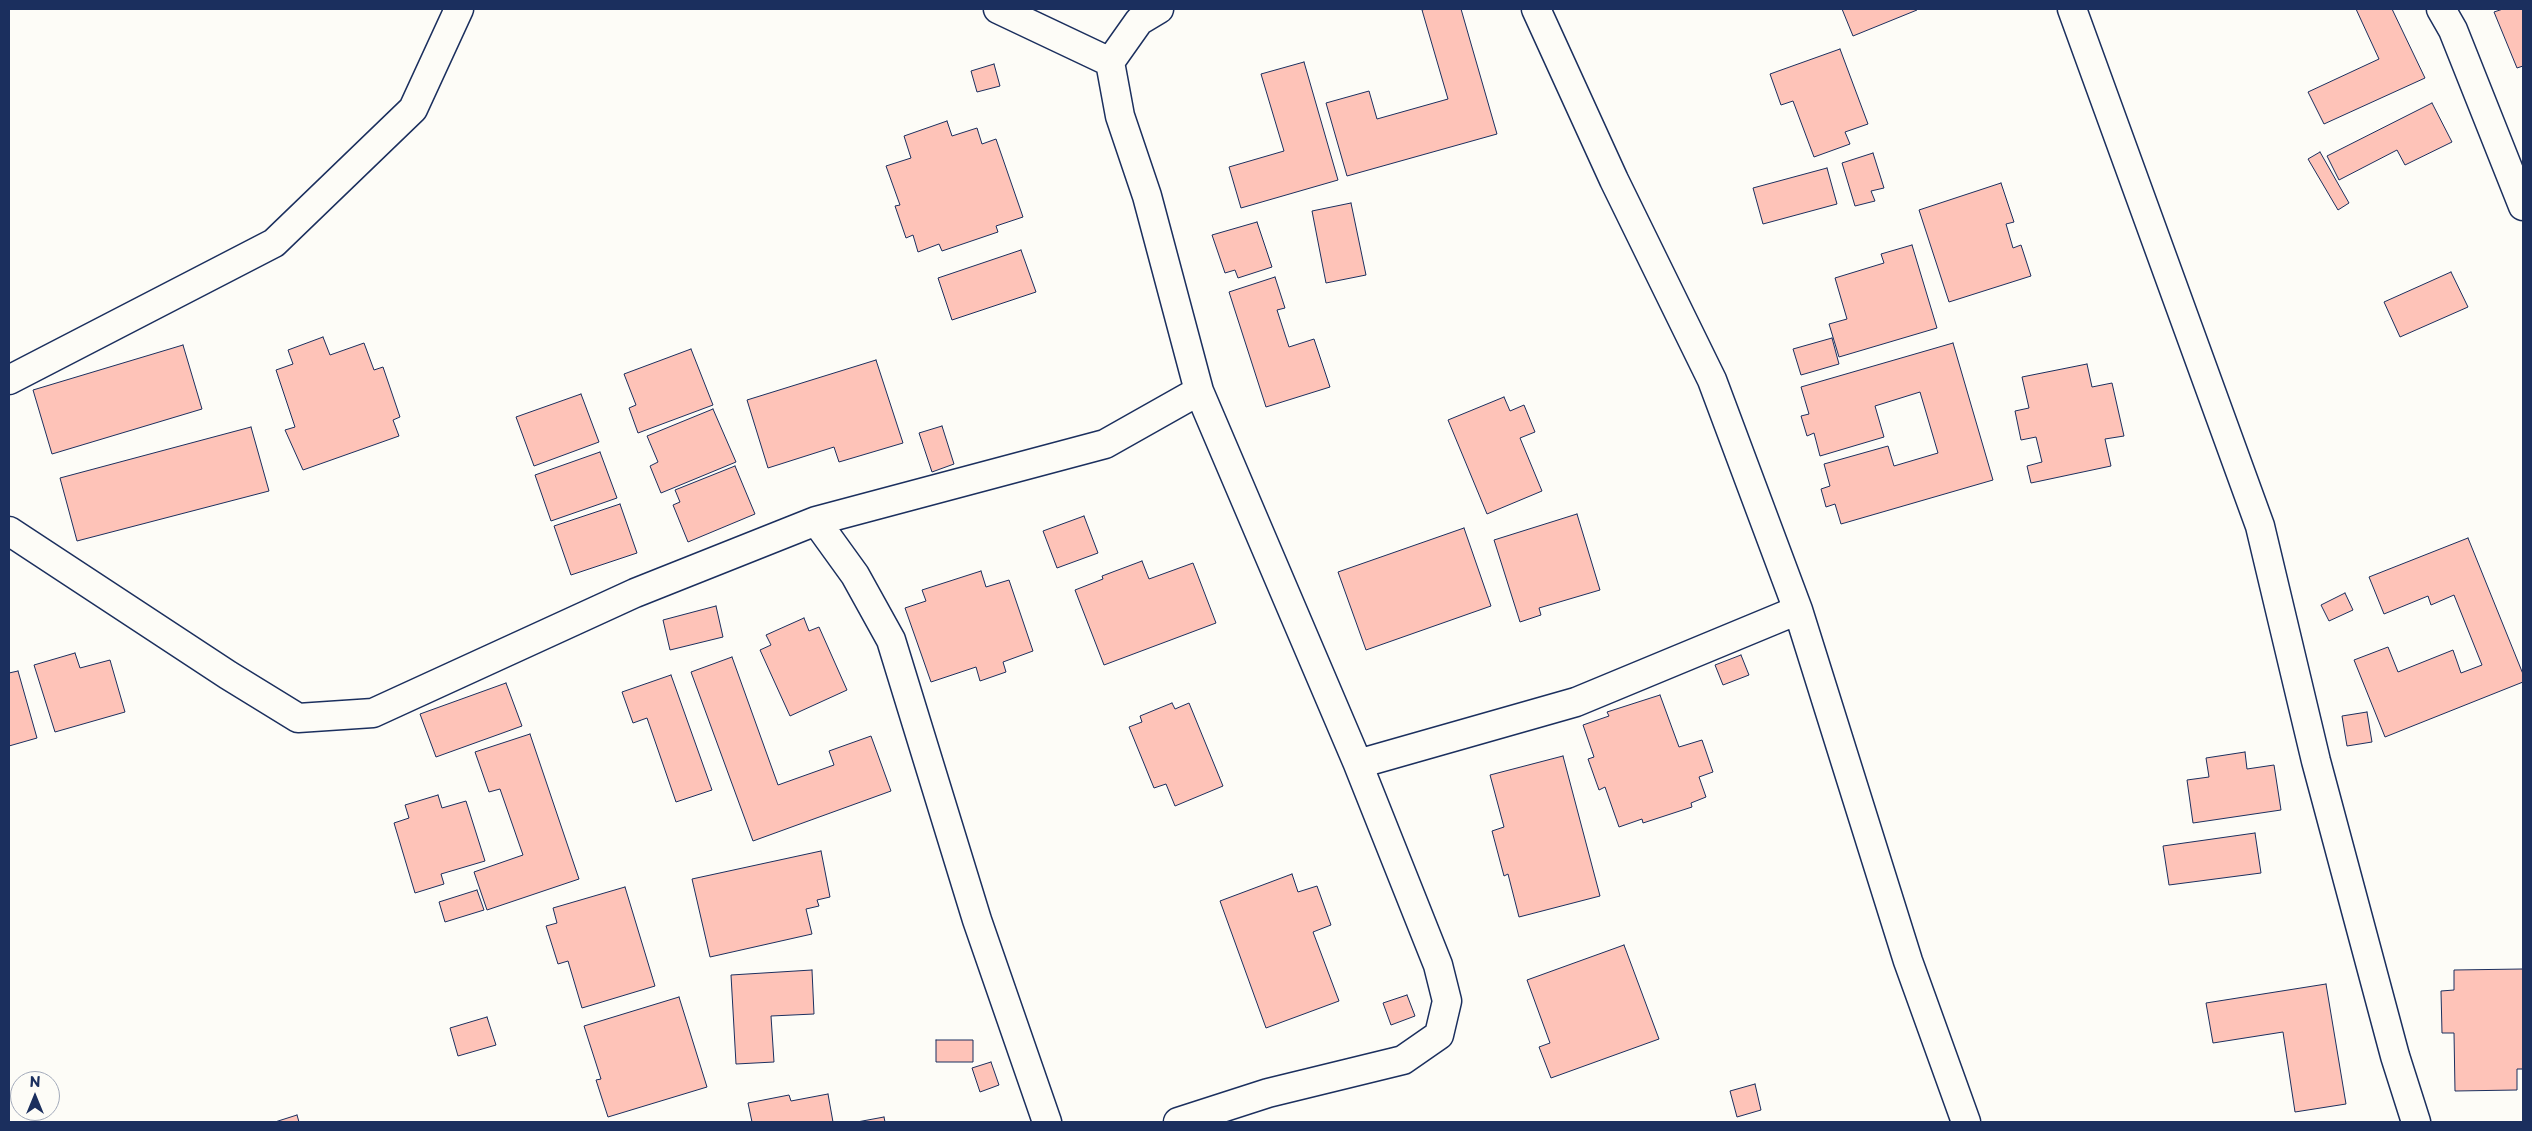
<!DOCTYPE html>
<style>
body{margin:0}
#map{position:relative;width:2532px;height:1131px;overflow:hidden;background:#fdfcf7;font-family:"Playpen Sans",sans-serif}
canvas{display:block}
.frame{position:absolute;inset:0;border:10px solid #1b2f5e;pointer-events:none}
.north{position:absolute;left:10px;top:1071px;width:50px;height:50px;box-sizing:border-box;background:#fdfcf7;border:1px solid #a3aaba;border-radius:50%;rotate:0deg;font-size:14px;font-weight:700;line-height:20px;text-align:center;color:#1b2f5e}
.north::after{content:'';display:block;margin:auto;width:18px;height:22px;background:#1b2f5e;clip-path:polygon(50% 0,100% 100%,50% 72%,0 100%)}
</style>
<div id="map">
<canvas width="2532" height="1131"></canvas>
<div class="frame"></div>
<div class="north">N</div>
</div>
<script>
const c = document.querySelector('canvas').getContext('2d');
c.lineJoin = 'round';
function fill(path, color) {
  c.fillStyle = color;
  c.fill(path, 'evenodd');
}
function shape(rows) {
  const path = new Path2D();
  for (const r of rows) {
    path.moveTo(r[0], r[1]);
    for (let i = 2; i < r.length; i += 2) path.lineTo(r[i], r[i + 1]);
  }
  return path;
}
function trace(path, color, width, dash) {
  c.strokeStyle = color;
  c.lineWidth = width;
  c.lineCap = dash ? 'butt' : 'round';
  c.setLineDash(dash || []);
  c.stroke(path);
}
const building = shape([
 [1426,9,1461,9,1497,134,1347,176,1326,103,1369,91,1377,119,1448,99,1422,10,1426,9],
 [1842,9,1917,9,1917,10,1853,36,1842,9],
 [2356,9,2392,9,2425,78,2324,124,2308,92,2379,59,2356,9],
 [2503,9,2523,9,2523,66,2517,68,2494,12,2503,9],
 [1840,49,1868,124,1845,132,1850,144,1814,157,1793,101,1781,105,1770,74,1840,49],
 [1304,62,1338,180,1241,208,1229,167,1284,151,1261,74,1304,62],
 [994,64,1000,86,977,92,971,71,994,64],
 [2432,103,2452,142,2405,165,2397,150,2339,180,2327,156,2432,103],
 [947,121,952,136,977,128,982,144,996,139,1023,217,996,226,998,232,942,251,939,244,918,252,913,235,906,238,895,206,900,205,886,166,911,158,904,136,947,121],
 [2320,152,2349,203,2338,210,2308,159,2320,152],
 [1873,153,1884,188,1871,191,1875,201,1855,206,1842,163,1873,153],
 [1827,168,1837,204,1763,224,1753,188,1827,168],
 [2001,183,2014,222,2006,224,2013,248,2021,245,2031,276,1949,302,1919,210,2001,183],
 [1351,203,1366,275,1326,283,1312,211,1351,203],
 [1257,222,1272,267,1238,278,1235,270,1225,273,1212,235,1257,222],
 [1912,245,1937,328,1839,357,1829,324,1847,319,1835,278,1884,263,1881,254,1912,245],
 [1021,250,1036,292,952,320,938,278,1021,250],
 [2451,272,2468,307,2400,337,2384,302,2451,272],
 [1275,277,1285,308,1277,310,1289,347,1314,339,1330,387,1266,407,1229,292,1275,277],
 [323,337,330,355,364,343,374,370,383,367,400,417,393,420,399,436,303,470,285,430,295,427,276,370,293,364,288,350,323,337],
 [1832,338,1839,364,1801,375,1793,349,1832,338],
 [1953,343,1993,480,1841,524,1835,504,1826,507,1821,489,1830,486,1824,464,1888,446,1894,466,1938,453,1920,392,1875,406,1884,437,1820,456,1814,433,1807,436,1801,416,1809,414,1801,387,1953,343],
 [183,345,202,409,52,454,33,390,183,345],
 [691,349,713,405,638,433,629,408,636,405,624,374,691,349],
 [876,360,903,443,839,462,834,447,768,468,747,400,876,360],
 [2087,364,2092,387,2112,383,2124,436,2105,439,2111,466,2031,483,2027,466,2042,462,2036,437,2021,440,2015,411,2029,408,2022,377,2087,364],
 [581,394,599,442,534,466,516,417,581,394],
 [1504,397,1510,411,1524,405,1535,432,1520,438,1542,491,1487,514,1448,420,1504,397],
 [713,409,736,462,661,493,650,466,658,462,647,436,713,409],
 [942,426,954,464,932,472,919,433,942,426],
 [251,427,269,491,77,541,60,478,251,427],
 [600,452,617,498,551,521,535,475,600,452],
 [735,466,755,514,688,542,673,505,680,502,675,490,735,466],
 [620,504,637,553,571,575,554,526,620,504],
 [1577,514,1600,590,1539,608,1541,615,1520,622,1494,540,1577,514],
 [1084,516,1098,553,1057,568,1043,531,1084,516],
 [1464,528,1491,606,1366,650,1338,572,1464,528],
 [2468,538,2523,674,2523,682,2385,737,2354,660,2388,647,2398,672,2453,650,2461,673,2482,665,2454,595,2431,605,2428,596,2384,614,2369,577,2468,538],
 [1142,561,1149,579,1193,563,1216,623,1104,665,1075,590,1103,579,1102,576,1142,561],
 [981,571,986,587,1009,580,1033,651,1003,662,1006,672,980,681,976,667,931,682,905,608,926,601,922,590,981,571],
 [2345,593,2353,610,2329,621,2321,605,2345,593],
 [716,606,723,637,670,650,663,620,716,606],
 [804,618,809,631,819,627,847,690,790,716,760,650,771,645,766,635,804,618],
 [75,653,80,668,110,660,125,712,55,732,34,665,75,653],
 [1741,655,1749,675,1723,685,1715,665,1741,655],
 [732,657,778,785,834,765,829,751,871,736,891,791,753,841,691,672,732,657],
 [18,671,37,738,9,746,9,673,18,671],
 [671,675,712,790,676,802,647,718,633,723,622,692,671,675],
 [506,683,522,726,436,757,420,714,506,683],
 [1660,695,1679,747,1702,740,1713,772,1699,777,1706,797,1691,803,1692,807,1643,823,1642,819,1619,827,1605,787,1599,790,1588,759,1594,757,1583,725,1609,716,1607,712,1660,695],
 [1172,703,1175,709,1189,703,1223,786,1175,806,1166,784,1154,788,1129,727,1142,722,1140,716,1172,703],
 [2367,712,2372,742,2347,746,2342,716,2367,712],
 [530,734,579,879,487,910,474,872,523,855,500,789,489,792,475,752,530,734],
 [2245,752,2247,769,2274,765,2281,810,2193,823,2187,780,2209,777,2206,758,2245,752],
 [1563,756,1600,896,1519,917,1508,874,1504,876,1492,831,1504,827,1490,775,1563,756],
 [438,795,442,808,466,801,485,861,441,874,444,884,415,893,394,823,409,818,405,805,438,795],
 [2255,833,2261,873,2169,885,2163,846,2255,833],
 [821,851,830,897,817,900,819,906,806,909,812,934,710,957,692,879,821,851],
 [1292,874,1298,892,1317,886,1331,925,1313,932,1339,1001,1266,1028,1220,901,1292,874],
 [625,887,655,986,582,1008,568,961,558,964,546,926,557,923,553,908,625,887],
 [477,890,484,910,445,922,439,902,477,890],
 [1624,945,1659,1039,1551,1078,1539,1047,1550,1043,1527,980,1624,945],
 [2523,969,2523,1069,2517,1069,2517,1090,2455,1091,2454,1033,2442,1033,2441,991,2454,990,2454,970,2523,969],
 [812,970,814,1014,771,1016,774,1062,736,1064,731,975,812,970],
 [2326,984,2346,1104,2295,1112,2283,1032,2213,1043,2206,1003,2326,984],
 [1407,995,1415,1016,1391,1025,1383,1003,1407,995],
 [679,997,707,1087,608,1117,596,1080,601,1079,584,1026,679,997],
 [487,1017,496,1045,458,1056,450,1028,487,1017],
 [936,1040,973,1040,973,1062,936,1062,936,1040],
 [991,1062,999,1085,980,1092,972,1068,991,1062],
 [1755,1084,1761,1110,1737,1117,1730,1091,1755,1084],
 [828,1094,833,1122,752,1122,748,1103,789,1095,791,1101,828,1094],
 [297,1115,299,1122,275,1122,297,1115],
 [884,1117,885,1122,857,1122,884,1117]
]);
const minor = shape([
 [998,9,1110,62],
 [1159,9,1139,21,1110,62,1120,116,1147,196,1199,391,1358,764,1438,965,1447,1001,1439,1035,1403,1060,1268,1093,1178,1122],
 [1536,9,1614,180,1712,380,1798,610,1908,961,1966,1122],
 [2072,9,2260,526,2316,761,2395,1056,2416,1122],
 [2441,9,2453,30,2523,206],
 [9,380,274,243,413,109,459,9],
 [816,521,855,575,891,640,977,920,1047,1122],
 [9,531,228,675,298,718,373,713,635,593,816,521,1105,444,1199,391],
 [1358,764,1576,702,1798,610]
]);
fill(building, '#fec3b8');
trace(building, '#1b2f5e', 1);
trace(minor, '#1b2f5e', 31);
trace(minor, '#fdfcf7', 28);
</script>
